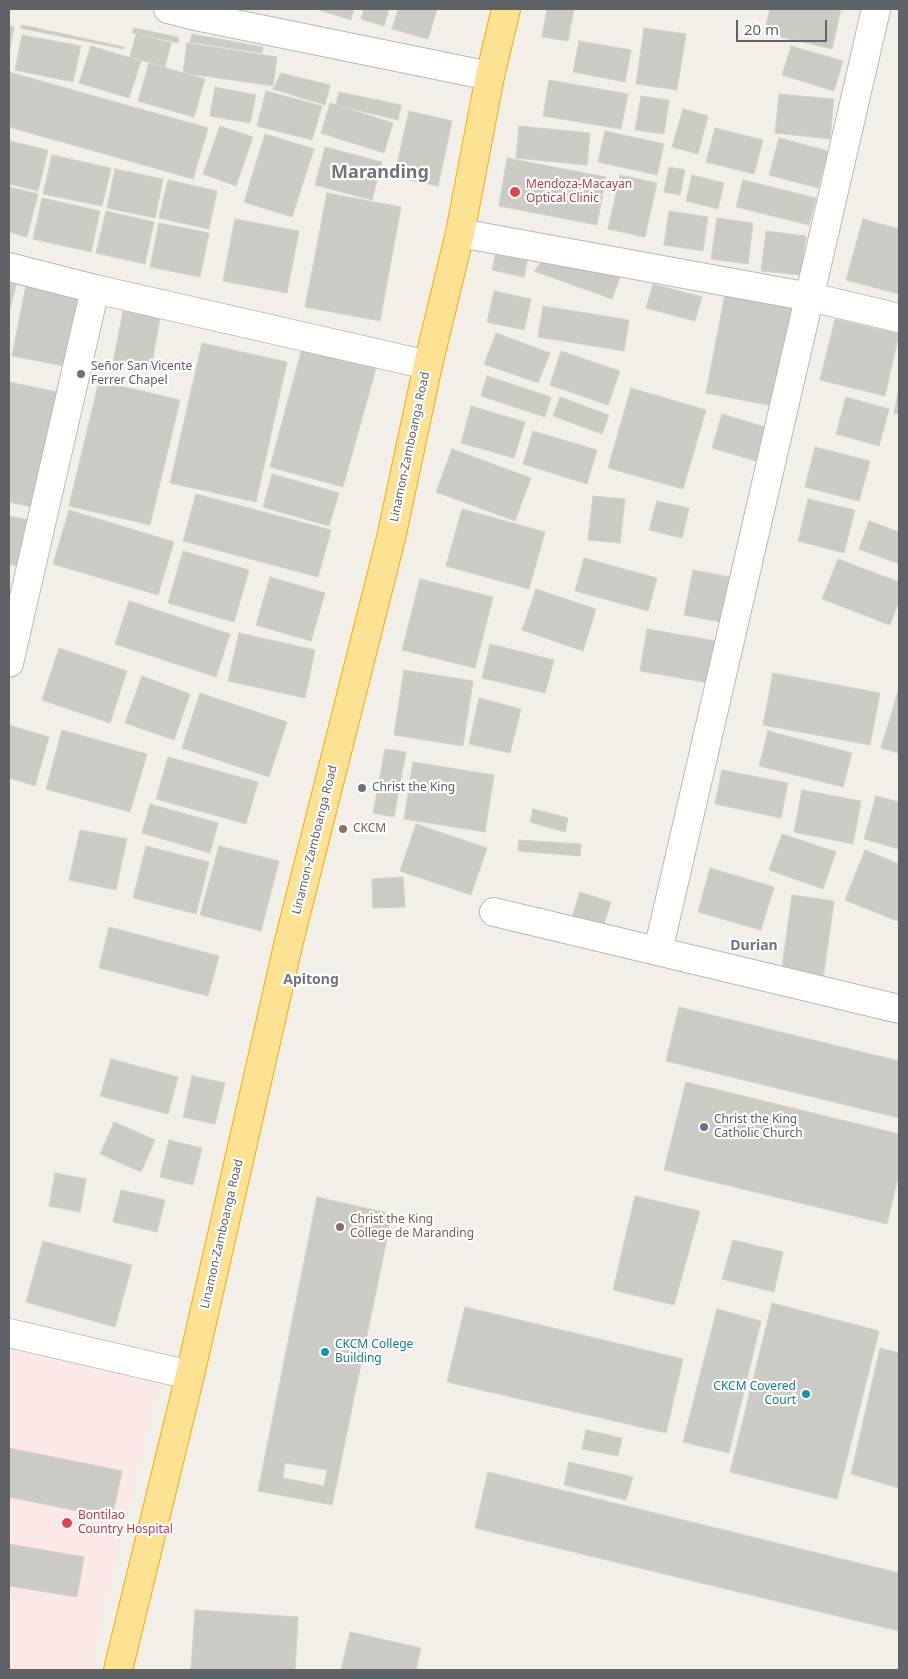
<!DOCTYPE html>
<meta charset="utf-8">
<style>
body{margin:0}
#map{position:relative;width:908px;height:1679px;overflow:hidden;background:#f1efe8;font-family:"Noto Sans",sans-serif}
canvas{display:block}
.frame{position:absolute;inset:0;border:10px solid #5f6368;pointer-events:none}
.scale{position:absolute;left:736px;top:20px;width:91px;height:22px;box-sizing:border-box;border:2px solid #5f6368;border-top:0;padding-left:6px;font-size:15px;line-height:18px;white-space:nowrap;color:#5f6368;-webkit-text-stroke:4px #fff;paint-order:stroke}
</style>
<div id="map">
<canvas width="908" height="1679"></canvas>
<div class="frame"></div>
<div class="scale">20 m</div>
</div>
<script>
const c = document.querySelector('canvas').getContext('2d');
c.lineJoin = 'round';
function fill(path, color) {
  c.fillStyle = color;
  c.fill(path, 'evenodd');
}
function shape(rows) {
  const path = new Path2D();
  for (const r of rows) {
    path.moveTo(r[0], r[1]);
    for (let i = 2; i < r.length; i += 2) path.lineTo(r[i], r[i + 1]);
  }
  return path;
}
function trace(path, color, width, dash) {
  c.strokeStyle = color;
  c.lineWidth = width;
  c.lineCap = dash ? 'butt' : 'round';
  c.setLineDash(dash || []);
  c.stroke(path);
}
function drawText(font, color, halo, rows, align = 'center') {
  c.font = font + ' "Noto Sans",sans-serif';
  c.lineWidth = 4.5;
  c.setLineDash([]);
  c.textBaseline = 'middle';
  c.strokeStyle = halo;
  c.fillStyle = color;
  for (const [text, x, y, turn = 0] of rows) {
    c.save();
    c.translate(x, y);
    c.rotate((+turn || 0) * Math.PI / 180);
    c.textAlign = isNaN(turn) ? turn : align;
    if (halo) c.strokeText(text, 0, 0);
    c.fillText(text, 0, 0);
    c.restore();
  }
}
const medical = shape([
 [9,1350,161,1376,89,1670,9,1670]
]);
const building = shape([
 [316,9,354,9,351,20,316,9],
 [364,9,389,9,384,26,361,19,364,9],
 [398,9,437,9,428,39,392,29,398,9],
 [547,9,574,9,568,41,542,37,547,9],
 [770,9,841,9,832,49,764,33,770,9],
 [22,25,124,47,124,49,20,28,22,25],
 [9,26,14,27,9,54,9,26],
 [134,28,178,37,179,43,132,33,134,28],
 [644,28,686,34,677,90,636,84,644,28],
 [136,34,171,43,165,67,130,57,136,34],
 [192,34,263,47,262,53,190,42,192,34],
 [22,35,81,46,73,82,15,70,22,35],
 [579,41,631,50,625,82,573,72,579,41],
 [187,43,277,57,273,86,183,73,187,43],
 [91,46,141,61,129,98,79,83,91,46],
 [791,46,843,61,834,91,782,75,791,46],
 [149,63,205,79,194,117,138,101,149,63],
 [9,72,208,128,193,179,9,127,9,72],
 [281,73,330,85,325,105,273,89,281,73],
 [549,80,628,94,621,129,543,116,549,80],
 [215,87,256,95,250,123,210,116,215,87],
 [266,91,322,106,312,140,257,126,266,91],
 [339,92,401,105,398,120,336,105,339,92],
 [779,94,834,99,830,139,775,133,779,94],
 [641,96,669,100,664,134,635,130,641,96],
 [330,103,393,123,384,153,321,133,330,103],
 [683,109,708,116,698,154,672,147,683,109],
 [409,111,452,121,438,186,394,177,409,111],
 [220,126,253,137,236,186,203,174,220,126],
 [519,126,590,133,587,165,516,158,519,126],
 [715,128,763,140,754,174,706,162,715,128],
 [605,131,664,144,657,175,598,162,605,131],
 [265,134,314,149,292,217,244,202,265,134],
 [779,138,828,151,818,188,769,175,779,138],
 [9,141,48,150,38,191,9,184,9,141],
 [325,147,382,162,372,200,315,185,325,147],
 [52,155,111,168,102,206,43,194,52,155],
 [507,158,606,177,597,225,499,206,507,158],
 [669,167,685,170,680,195,664,192,669,167],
 [115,169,163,179,155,218,107,208,115,169],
 [620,175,657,183,645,237,608,229,620,175],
 [692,175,724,183,718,209,686,201,692,175],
 [168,180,217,191,209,229,159,218,168,180],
 [743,180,816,198,809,225,736,207,743,180],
 [9,187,38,194,27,237,9,232,9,187],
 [327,193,401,207,380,321,305,307,327,193],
 [42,198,100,211,91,252,33,239,42,198],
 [106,211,154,222,145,264,96,253,106,211],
 [669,211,708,217,703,251,664,245,669,211],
 [717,218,753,223,748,264,711,259,717,218],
 [235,219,299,231,287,293,223,281,235,219],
 [863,219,899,229,899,294,846,280,863,219],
 [159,223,209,233,200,277,150,267,159,223],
 [766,231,806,236,801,275,761,271,766,231],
 [497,247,529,253,524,277,492,270,497,247],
 [544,259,623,269,612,299,534,271,544,259],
 [9,276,18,278,9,313,9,276],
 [27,280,84,291,69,367,12,356,27,280],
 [653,284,702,297,695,321,646,308,653,284],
 [494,291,531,299,524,330,487,322,494,291],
 [725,294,797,308,778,407,706,393,725,294],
 [543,306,629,320,624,351,538,337,543,306],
 [123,311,160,318,151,369,113,362,123,311],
 [835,319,899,334,885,396,820,380,835,319],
 [496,333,550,353,538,383,484,364,496,333],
 [304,341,378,361,343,487,270,467,304,341],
 [202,343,287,362,256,502,170,483,202,343],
 [561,351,620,371,608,405,550,385,561,351],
 [487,376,551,397,545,417,481,396,487,376],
 [99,381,180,400,150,525,69,506,99,381],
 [9,382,57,392,32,507,9,502,9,382],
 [631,388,706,410,683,489,608,468,631,388],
 [899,388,899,414,894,413,899,388],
 [560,397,609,415,602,434,553,416,560,397],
 [846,397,889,409,879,446,836,434,846,397],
 [471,406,525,422,514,458,461,443,471,406],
 [722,414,765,427,756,461,712,448,722,414],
 [533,431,597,450,587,484,523,464,533,431],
 [815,447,870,461,859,501,805,487,815,447],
 [452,449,531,478,515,521,436,492,452,449],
 [272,474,339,493,329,526,263,507,272,474],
 [196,494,331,530,318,577,183,541,196,494],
 [593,496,625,499,620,543,588,540,593,496],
 [808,499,855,510,844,553,798,541,808,499],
 [657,501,689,508,682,538,649,530,657,501],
 [462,509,545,532,529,589,446,566,462,509],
 [69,510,174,542,158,595,53,564,69,510],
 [9,516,29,520,19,567,9,564,9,516],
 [869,521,899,532,899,564,859,549,869,521],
 [183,551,249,570,234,622,168,603,183,551],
 [584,558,657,578,648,611,575,591,584,558],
 [838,559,899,582,899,601,890,625,822,599,838,559],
 [693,570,735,578,726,623,684,615,693,570],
 [270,577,325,593,311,641,256,625,270,577],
 [420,579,493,597,475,668,402,650,420,579],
 [536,589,596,609,583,651,522,630,536,589],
 [129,601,230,634,216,677,115,644,129,601],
 [647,629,716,641,709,683,640,671,647,629],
 [239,633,315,650,305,698,228,681,239,633],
 [490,644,554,660,545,693,482,678,490,644],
 [59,648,127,671,110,723,42,700,59,648],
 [404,670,473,681,463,746,394,735,404,670],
 [773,673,880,693,870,745,763,725,773,673],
 [142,676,190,694,174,740,125,723,142,676],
 [899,688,899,753,881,748,899,688],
 [200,693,287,722,269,777,182,748,200,693],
 [479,698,521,709,510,753,469,744,479,698],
 [9,725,49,737,35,786,9,778,9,725],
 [62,730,147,754,130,812,46,789,62,730],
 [768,731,852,753,843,787,759,766,768,731],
 [385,749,406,752,394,817,373,813,385,749],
 [168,757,258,782,246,824,156,799,168,757],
 [413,762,494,775,485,832,404,819,413,762],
 [722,770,788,783,781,818,715,804,722,770],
 [802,790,861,801,853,844,794,832,802,790],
 [876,796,899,802,899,849,864,839,876,796],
 [150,804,218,823,210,853,142,833,150,804],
 [533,809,568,818,565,832,530,822,533,809],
 [416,824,487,848,471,895,400,871,416,824],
 [80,830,127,839,116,890,69,880,80,830],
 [782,834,836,852,823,889,769,870,782,834],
 [519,840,581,844,580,856,518,851,519,840],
 [146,846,209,862,196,914,133,898,146,846],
 [219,846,279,861,261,931,200,915,219,846],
 [865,850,899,864,899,914,897,921,845,900,865,850],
 [710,868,774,887,761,930,698,912,710,868],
 [403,877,405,907,373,908,372,879,403,877],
 [580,892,611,902,602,930,571,920,580,892],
 [792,895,834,901,823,979,781,974,792,895],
 [109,927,219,956,208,996,99,968,109,927],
 [679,1007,899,1061,899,1118,666,1061,679,1007],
 [111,1059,178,1077,168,1114,100,1096,111,1059],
 [192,1076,225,1083,215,1124,183,1117,192,1076],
 [686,1082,899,1134,899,1173,887,1224,664,1170,686,1082],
 [114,1122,155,1140,141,1172,100,1154,114,1122],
 [169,1140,202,1148,193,1185,160,1177,169,1140],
 [55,1173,86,1179,80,1212,49,1206,55,1173],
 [121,1190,165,1200,157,1232,113,1222,121,1190],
 [635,1196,700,1211,674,1305,613,1290,635,1196],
 [317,1197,392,1214,332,1505,258,1491,317,1197],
 [733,1240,783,1252,774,1292,722,1279,733,1240],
 [43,1241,132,1265,115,1327,26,1302,43,1241],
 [772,1303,879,1331,837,1499,730,1472,772,1303],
 [465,1307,683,1359,666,1433,447,1382,465,1307],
 [717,1309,761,1321,729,1453,683,1442,717,1309],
 [880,1348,899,1353,899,1488,851,1474,880,1348],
 [586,1430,622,1438,618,1456,582,1449,586,1430],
 [9,1448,122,1471,112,1518,9,1497,9,1448],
 [569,1462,633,1477,626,1500,564,1485,569,1462],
 [285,1463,327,1470,324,1486,283,1478,285,1463],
 [488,1472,899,1573,899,1631,475,1528,488,1472],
 [9,1544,84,1557,77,1597,9,1586,9,1544],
 [195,1610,298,1617,295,1670,191,1670,195,1610],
 [350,1632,421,1648,416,1670,341,1670,350,1632]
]);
const minor = shape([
 [168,9,191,15,490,76],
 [460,233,810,297,899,318],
 [9,267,95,289,428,365],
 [9,663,95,289],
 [494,912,899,1009],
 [658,951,876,9],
 [9,1333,190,1375]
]);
const highway = shape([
 [118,1670,190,1375,289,941,391,538,428,365,460,233,490,76,506,9]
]);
const markers = [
 [515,192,6,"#e0444e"],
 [81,374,5,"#6b7280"],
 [362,788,5,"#6b7280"],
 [343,829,5,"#8d6e63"],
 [704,1127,5,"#6b7280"],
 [340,1227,5,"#8d6e63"],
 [325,1352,5,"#0f9aa8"],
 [806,1394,5,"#0f9aa8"],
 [67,1523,6,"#e0444e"]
];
const healthNames = [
 ["Mendoza-Macayan",526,185],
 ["Optical Clinic",526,199],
 ["Bontilao",78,1516],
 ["Country Hospital",78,1530]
];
const worshipNames = [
 ["Señor San Vicente",91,367],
 ["Ferrer Chapel",91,381],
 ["Christ the King",372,788],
 ["Christ the King",714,1120],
 ["Catholic Church",714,1134]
];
const streetNames = [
 ["Linamon-Zamboanga Road",410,447,-78],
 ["Linamon-Zamboanga Road",315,840,-76],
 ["Linamon-Zamboanga Road",222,1234,-77]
];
const educationNames = [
 ["CKCM",353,829],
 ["Christ the King",350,1220],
 ["College de Maranding",350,1234]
];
const cultureNames = [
 ["CKCM College",335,1345],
 ["Building",335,1359],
 ["CKCM Covered",796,1387,"right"],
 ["Court",796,1401,"right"]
];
const neighbourhoodNames = [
 ["Durian",754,946],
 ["Apitong",311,980]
];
const districtNames = [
 ["Maranding",380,173]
];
fill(medical, '#fce8e6');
fill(building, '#cccac5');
trace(building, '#d6d1c6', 1);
trace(minor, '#b5b8bc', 30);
trace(highway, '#f9ab00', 30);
trace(minor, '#fff', 28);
trace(highway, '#fde293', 28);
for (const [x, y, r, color] of markers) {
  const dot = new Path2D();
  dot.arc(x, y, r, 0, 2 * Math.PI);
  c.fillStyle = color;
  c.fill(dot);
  trace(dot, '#fff', 2);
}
drawText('12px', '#be3a42', '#fff', healthNames, 'left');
drawText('12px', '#5b616d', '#fff', worshipNames, 'left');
drawText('12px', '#5f6368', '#fff', streetNames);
drawText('12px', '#785e54', '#fff', educationNames, 'left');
drawText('12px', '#0d838f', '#fff', cultureNames, 'left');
drawText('bold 14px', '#70757a', '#fff', neighbourhoodNames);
drawText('bold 18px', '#70757a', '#fff', districtNames);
</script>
